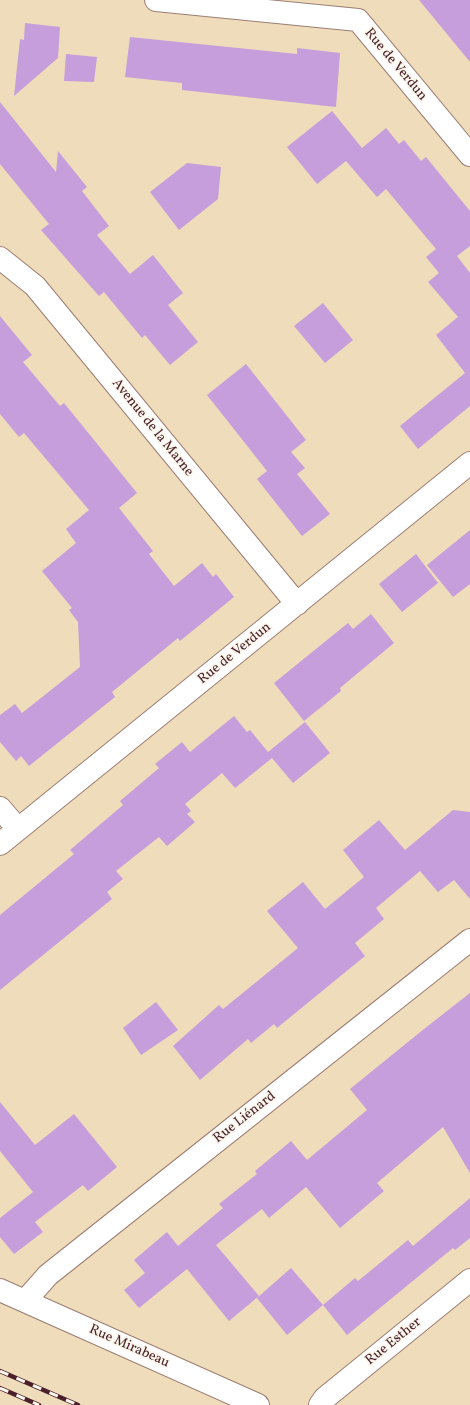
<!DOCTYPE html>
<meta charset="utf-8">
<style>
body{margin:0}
canvas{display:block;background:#efdcbb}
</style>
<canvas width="470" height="1405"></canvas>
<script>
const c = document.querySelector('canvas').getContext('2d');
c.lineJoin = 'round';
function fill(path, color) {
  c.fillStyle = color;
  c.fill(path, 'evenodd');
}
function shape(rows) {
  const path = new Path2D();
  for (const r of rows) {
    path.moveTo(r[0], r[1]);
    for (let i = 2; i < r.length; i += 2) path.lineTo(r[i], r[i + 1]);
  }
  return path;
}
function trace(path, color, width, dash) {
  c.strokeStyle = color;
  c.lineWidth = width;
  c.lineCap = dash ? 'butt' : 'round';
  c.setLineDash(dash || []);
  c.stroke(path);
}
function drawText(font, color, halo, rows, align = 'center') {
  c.font = font + ' Vollkorn,serif';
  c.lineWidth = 3.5;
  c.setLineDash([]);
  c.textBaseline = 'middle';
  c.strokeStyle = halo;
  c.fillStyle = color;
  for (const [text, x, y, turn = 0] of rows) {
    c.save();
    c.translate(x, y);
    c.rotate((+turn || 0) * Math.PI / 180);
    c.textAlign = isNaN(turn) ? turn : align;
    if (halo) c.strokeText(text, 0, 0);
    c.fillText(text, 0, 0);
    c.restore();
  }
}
const building = shape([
 [419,0,470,0,470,62],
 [25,23,60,27,58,58,14,96,20,39,24,40],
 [130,37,297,54,297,48,340,53,336,107,182,90,182,83,125,77],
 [66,54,97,57,94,82,64,81],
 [0,102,56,172,58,151,87,187,82,191,109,226,97,235,130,274,153,255,183,293,168,305,198,342,170,365,145,335,142,338,104,292,99,296,41,230,49,224,0,164],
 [332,111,362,148,386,128,399,144,404,140,421,161,426,157,470,211,470,246,457,256,470,273,470,406,418,449,400,426,465,373,436,335,458,317,428,282,439,273,426,257,436,249,386,189,377,197,346,161,317,184,287,147],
 [187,163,221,167,218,199,179,230,150,192],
 [323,303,353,340,325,363,294,326],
 [0,316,32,355,23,362,60,406,64,403,137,493,119,508,153,551,149,554,174,586,202,563,213,577,216,574,234,597,180,641,178,638,112,692,115,697,29,766,21,756,16,761,0,742,0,715,15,704,22,713,80,667,78,622,69,610,72,608,42,571,76,543,66,529,89,510,24,433,19,437,0,414],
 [246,364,306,440,291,452,305,468,297,474,330,514,302,536,257,479,267,471,207,395],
 [470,530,470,584,453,597,427,565],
 [416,554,438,583,402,612,379,584],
 [371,614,394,643,340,688,341,691,304,721,274,683,348,623,353,629],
 [234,716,247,732,250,730,268,752,305,722,330,753,293,783,272,758,235,788,222,773,185,804,191,811,187,814,195,822,167,846,159,837,116,871,123,879,107,892,112,899,0,990,0,915,74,854,70,850,123,805,120,801,159,768,155,764,182,742,190,752],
 [453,810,470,812,470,899,454,880,438,892,420,871,376,908,384,919,355,943,365,956,277,1028,274,1024,251,1043,248,1039,200,1080,173,1046,219,1005,223,1009,298,948,267,911,303,882,325,909,364,877,343,850,379,820,405,850],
 [470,993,470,1173,443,1127,377,1183,384,1191,340,1228,306,1187,269,1218,262,1209,216,1245,259,1296,229,1321,187,1269,139,1308,124,1290,145,1273,134,1260,167,1232,178,1246,223,1208,219,1204,257,1174,255,1171,291,1141,307,1160,367,1110,350,1089,424,1029],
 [156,1002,178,1030,141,1055,123,1028],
 [0,1102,35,1145,74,1114,117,1167,88,1191,83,1185,35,1222,43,1232,14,1254,0,1237,0,1218,33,1192,0,1151],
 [470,1198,470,1238,455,1250,453,1248,347,1335,323,1305,355,1278,358,1281,408,1240,413,1246],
 [291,1268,323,1305,287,1335,257,1298]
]);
const minor = shape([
 [156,0,358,20,470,155],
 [0,258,35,286,297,604],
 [0,808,18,829],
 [0,844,470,463],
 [0,1290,258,1405],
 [25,1301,48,1275,470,940],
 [320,1405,325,1398,470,1280]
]);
const rail = shape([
 [0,1371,78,1405],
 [0,1388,39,1405]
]);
const streetNames = [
 ["Rue de Verdun",395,65,50],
 ["Avenue de la Marne",152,428,51],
 ["Rue de Verdun",235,654,-39],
 ["Rue Liénard",245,1118,-38],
 ["Rue Esther",394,1342,-39],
 ["Rue Mirabeau",129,1347,24]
];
fill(building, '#c59edb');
trace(minor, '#9c7e73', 24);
trace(minor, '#fff', 22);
trace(rail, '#4a1f2b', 4.5);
trace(rail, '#fbf7ec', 3, [9]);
drawText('14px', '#4a1f2b', '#fbf7ec', streetNames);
</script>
